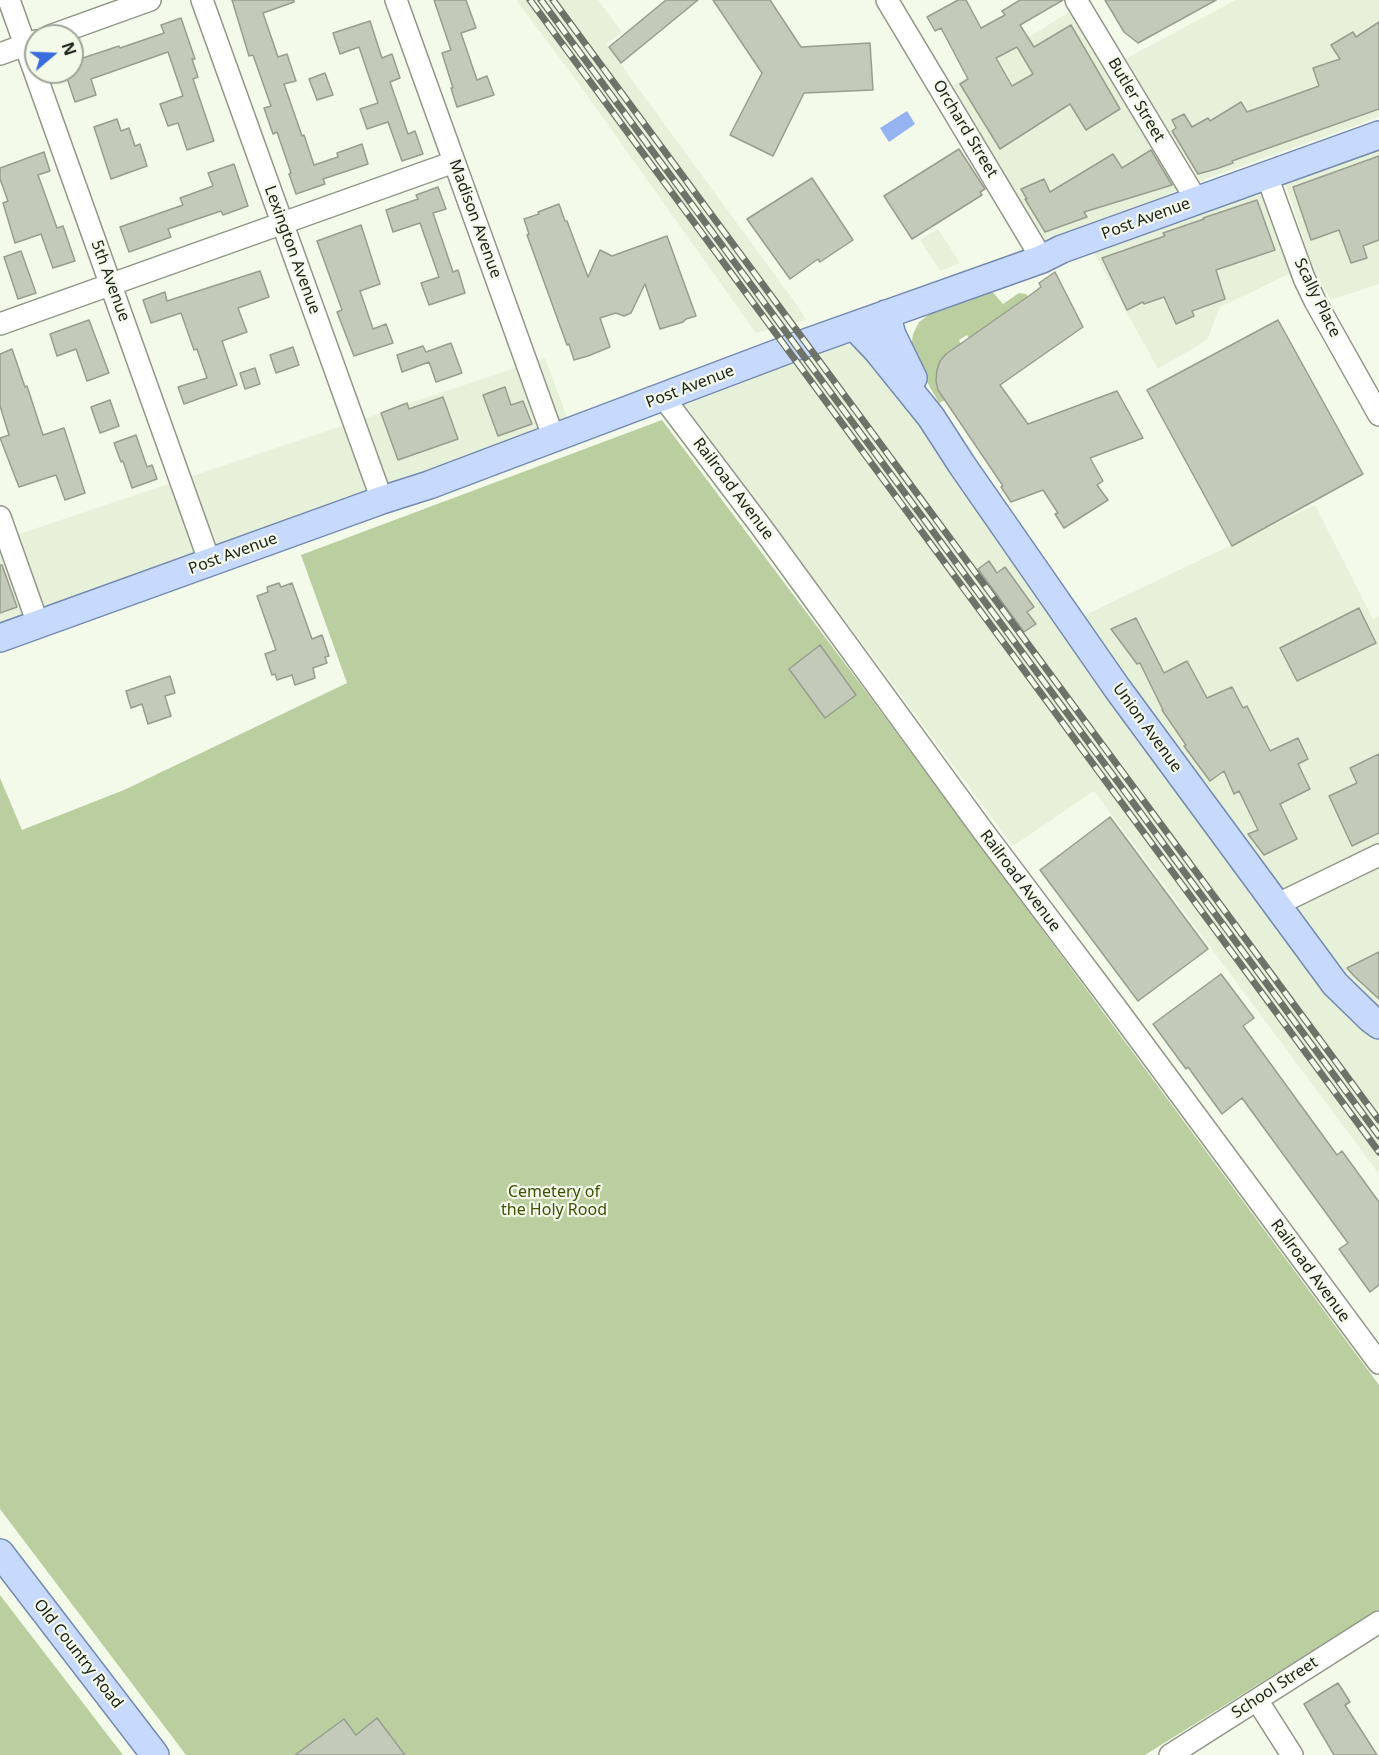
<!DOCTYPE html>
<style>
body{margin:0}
#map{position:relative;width:1379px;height:1755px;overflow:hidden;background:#f3faea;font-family:"Noto Sans",sans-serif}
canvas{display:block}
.north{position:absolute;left:24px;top:24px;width:60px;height:60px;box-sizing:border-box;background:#f3faea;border:2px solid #9fa498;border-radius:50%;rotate:71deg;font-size:16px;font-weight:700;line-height:24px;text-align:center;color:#20231d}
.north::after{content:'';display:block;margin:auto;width:21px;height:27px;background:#3a6cdb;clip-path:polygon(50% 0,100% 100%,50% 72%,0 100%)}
</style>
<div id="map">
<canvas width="1379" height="1755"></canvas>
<div class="north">N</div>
</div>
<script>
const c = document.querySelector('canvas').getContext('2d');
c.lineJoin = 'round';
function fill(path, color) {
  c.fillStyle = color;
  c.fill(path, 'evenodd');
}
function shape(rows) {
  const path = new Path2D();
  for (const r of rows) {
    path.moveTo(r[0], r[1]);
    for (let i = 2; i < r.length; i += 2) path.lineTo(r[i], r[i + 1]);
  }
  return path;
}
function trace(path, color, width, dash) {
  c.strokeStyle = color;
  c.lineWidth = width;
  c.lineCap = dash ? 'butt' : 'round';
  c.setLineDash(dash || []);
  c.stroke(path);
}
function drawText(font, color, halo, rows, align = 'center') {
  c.font = font + ' "Noto Sans",sans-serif';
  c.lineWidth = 4.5;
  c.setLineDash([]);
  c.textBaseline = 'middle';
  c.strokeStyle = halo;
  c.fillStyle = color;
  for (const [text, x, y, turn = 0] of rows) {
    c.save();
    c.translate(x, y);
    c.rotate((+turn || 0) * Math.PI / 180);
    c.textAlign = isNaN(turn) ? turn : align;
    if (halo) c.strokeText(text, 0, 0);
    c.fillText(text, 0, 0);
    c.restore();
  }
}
const built = shape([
 [516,0,598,0,622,32,606,44,799,308,806,320,756,333,576,80],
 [1236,0,1379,0,1379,117,1200,181,1125,59],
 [1075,8,1181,189,1042,247,947,89],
 [1379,149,1379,284,1331,300,1314,271,1285,183],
 [1263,190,1291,273,1220,307,1207,340,1158,369,1094,253],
 [938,229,960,263,940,271,920,240],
 [838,344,858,347,887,373,1062,626,1315,505,1373,619,1379,616,1379,1174,1094,791,1013,846,684,404],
 [545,358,573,433,0,639,0,507,10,537]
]);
const green = shape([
 [990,289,1003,304,1019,293,1026,294,1030,299,1025,298,969,338,967,335,959,340,961,344,946,354,940,361,937,370,945,400,939,403,914,359,911,348,913,334,919,322,930,314],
 [662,420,867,693,1379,1385,1379,1609,1145,1755,186,1755,0,1509,0,778,22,830,124,790,347,683,301,555],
 [0,1595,123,1755,0,1755]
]);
const water = shape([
 [907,111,915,124,889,142,880,128]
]);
const building = shape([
 [232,0,294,0,294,2,263,13,278,57,287,54,296,81,284,84,302,136,304,135,314,165,338,157,337,153,362,144,368,164,323,179,325,184,296,194,289,174,291,173,277,132,273,134,264,108,271,106,253,55,249,56,232,0],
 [434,0,466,0,476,28,461,33,477,80,487,76,494,95,457,107,451,88,453,88,442,53,451,50,434,0],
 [666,0,698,0,621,63,609,47,666,0],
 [713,0,770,0,801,47,870,43,873,90,804,93,773,156,730,135,762,73,713,0],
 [958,0,966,0,981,28,1005,15,1002,11,1020,0,1063,0,1020,25,1034,47,1071,25,1120,109,1086,130,1070,104,1000,149,960,84,968,79,941,28,935,31,927,17,958,0],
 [1017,47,1033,74,1012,86,996,58,1017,47],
 [1105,0,1216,0,1138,43,1124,32,1105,0],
 [181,18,195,59,192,59,198,77,193,79,214,141,187,150,178,123,168,126,160,104,183,96,168,52,91,79,96,95,75,102,65,72,72,72,72,59,82,55,83,58,119,46,120,48,164,33,161,25,181,18],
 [370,21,382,58,392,54,400,78,390,82,408,134,415,131,423,154,402,161,388,122,367,129,360,109,378,103,359,47,340,54,333,33,370,21],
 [1379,22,1379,109,1232,161,1233,163,1216,169,1198,174,1172,131,1176,128,1172,120,1184,114,1192,127,1208,118,1210,121,1241,102,1247,112,1319,86,1313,68,1340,59,1331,45,1353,32,1356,37,1379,22],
 [325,73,333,95,317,100,309,79,325,73],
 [117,119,121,131,129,128,135,146,140,144,147,166,111,179,94,127,117,119],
 [959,149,985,189,980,192,982,195,912,239,884,196,959,149],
 [1151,150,1172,185,1084,212,1087,217,1045,232,1025,199,1027,199,1021,189,1044,179,1050,192,1113,154,1122,168,1151,150],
 [44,152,50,171,38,175,57,228,63,226,75,261,53,268,41,234,15,243,3,203,8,201,0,179,0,168,44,152],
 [1379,156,1379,240,1363,246,1367,258,1351,263,1339,230,1311,240,1293,187,1379,156],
 [234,164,248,206,223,215,221,211,168,229,171,237,129,252,120,227,183,205,180,198,213,186,208,173,234,164],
 [812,178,853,240,820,262,818,259,790,279,747,219,812,178],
 [438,187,446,209,433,213,453,272,458,270,465,293,429,305,421,283,439,277,420,223,393,232,386,210,418,199,416,195,438,187],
 [1257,200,1275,250,1216,270,1225,299,1192,311,1194,316,1176,324,1164,297,1144,304,1143,302,1127,310,1102,258,1165,236,1163,233,1204,219,1203,218,1257,200],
 [559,204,565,221,567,221,588,277,600,250,612,256,667,236,696,316,686,319,683,322,660,329,645,284,631,313,624,316,616,313,600,318,610,347,588,356,574,360,569,344,567,345,527,235,529,234,524,219,539,214,538,212,559,204],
 [361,225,380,284,360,291,373,329,386,324,393,343,354,356,337,312,342,310,317,241,361,225],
 [21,251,36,293,18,299,4,257,21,251],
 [260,271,269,297,238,308,247,332,222,341,237,385,184,404,178,387,207,378,197,349,194,350,181,313,151,323,143,300,165,292,167,301,260,271],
 [1055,272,1083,327,1000,385,1028,424,1117,391,1143,438,1090,458,1103,481,1097,485,1108,500,1064,528,1055,514,1058,513,1043,490,1011,502,1001,487,1003,486,938,390,936,381,937,370,940,361,946,354,1033,293,1041,287,1039,283,1055,272],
 [89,320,109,373,87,381,76,349,57,356,50,334,89,320],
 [1278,320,1363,474,1232,546,1147,390,1278,320],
 [451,343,462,373,436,382,429,362,402,372,397,355,423,346,426,352,451,343],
 [293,347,299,365,276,373,270,355,293,347],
 [12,349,25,387,27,386,43,435,64,428,85,493,65,500,56,475,19,487,0,438,9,435,0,406,0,354,12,349],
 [255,368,260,384,245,389,240,373,255,368],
 [505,387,511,405,523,401,532,424,498,436,483,395,505,387],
 [443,397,458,439,398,460,381,413,407,403,409,409,443,397],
 [110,400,119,426,100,433,91,407,110,400],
 [136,435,147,467,152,465,157,479,132,488,123,461,121,462,114,443,136,435],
 [989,561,997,573,1005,567,1034,607,1027,612,1036,624,1024,632,978,569,989,561],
 [0,565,2,565,17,607,0,613,0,565],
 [279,583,281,587,292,583,312,639,322,635,329,656,325,657,327,663,313,668,315,678,295,685,292,675,277,680,275,674,272,675,265,654,276,650,257,596,268,592,267,587,279,583],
 [1359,608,1376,643,1297,681,1280,648,1359,608],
 [1136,618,1164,673,1187,661,1207,698,1232,687,1243,708,1247,706,1270,751,1298,738,1308,759,1298,764,1310,789,1280,804,1297,839,1264,855,1248,834,1258,830,1239,791,1234,794,1224,771,1210,781,1184,746,1186,745,1162,710,1163,710,1140,663,1137,664,1111,629,1136,618],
 [820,645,856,695,825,718,789,669,820,645],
 [170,676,175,693,165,696,171,716,148,724,142,704,131,708,126,691,170,676],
 [1379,754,1379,833,1352,846,1329,796,1357,783,1350,768,1379,754],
 [1110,817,1208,949,1138,1001,1040,870,1110,817],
 [1379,952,1379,999,1354,976,1347,968,1379,952],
 [1221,974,1254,1018,1243,1026,1337,1155,1342,1151,1379,1202,1379,1285,1370,1292,1339,1249,1348,1243,1242,1098,1222,1114,1188,1067,1186,1069,1153,1024,1221,974],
 [1338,1683,1350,1702,1345,1705,1377,1755,1334,1755,1304,1704,1338,1683],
 [377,1718,405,1755,295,1755,344,1719,356,1735,377,1718]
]);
const minor = shape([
 [9,0,210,563],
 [202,0,382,500],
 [396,0,554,439],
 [887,0,1042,259],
 [1076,0,1197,201],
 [50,36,150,0],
 [0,54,36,41],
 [1267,176,1304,278,1315,301,1379,415],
 [0,324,454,162],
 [663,397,762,528,983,831,1114,1005,1379,1363],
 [0,517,38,624],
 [1276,905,1379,855],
 [1257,1700,1292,1755],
 [1170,1755,1379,1622]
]);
const major = shape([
 [886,314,892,335,913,378],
 [854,326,877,350,931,417,962,465,1117,688,1335,984,1371,1019,1379,1025],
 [0,638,382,500,429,485,797,346,1042,259,1062,249,1379,135],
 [0,1553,155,1755]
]);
const rail = shape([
 [530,0,1379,1152],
 [541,0,1379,1136],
 [553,0,1379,1120]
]);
const streetNames = [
 ["Butler Street",1136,100,59],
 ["Orchard Street",965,129,59],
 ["Madison Avenue",475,219,70],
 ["Post Avenue",1146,219,-20],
 ["Lexington Avenue",292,250,70],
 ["5th Avenue",110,281,70],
 ["Scally Place",1317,298,64],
 ["Post Avenue",690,387,-21],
 ["Railroad Avenue",733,489,53],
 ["Post Avenue",233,554,-20],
 ["Union Avenue",1147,728,54],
 ["Railroad Avenue",1020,881,53],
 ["Railroad Avenue",1310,1271,54],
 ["Old Country Road",78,1654,52],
 ["School Street",1275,1688,-33]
];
const parkNames = [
 ["Cemetery of",554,1192],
 ["the Holy Rood",554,1210]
];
fill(built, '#e7f1d9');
fill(green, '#bbce9f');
fill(water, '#94b3f0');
fill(building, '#c3caba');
trace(building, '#989e8f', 1.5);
trace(minor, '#919788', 24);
trace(major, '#748aaf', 30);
trace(minor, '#fff', 21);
trace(major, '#c7dafe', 27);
trace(rail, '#6e7369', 7);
trace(rail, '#f3faea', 4.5, [14]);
drawText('16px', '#20231d', '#f3faea', streetNames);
drawText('16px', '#3b5104', '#f3faea', parkNames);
</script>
